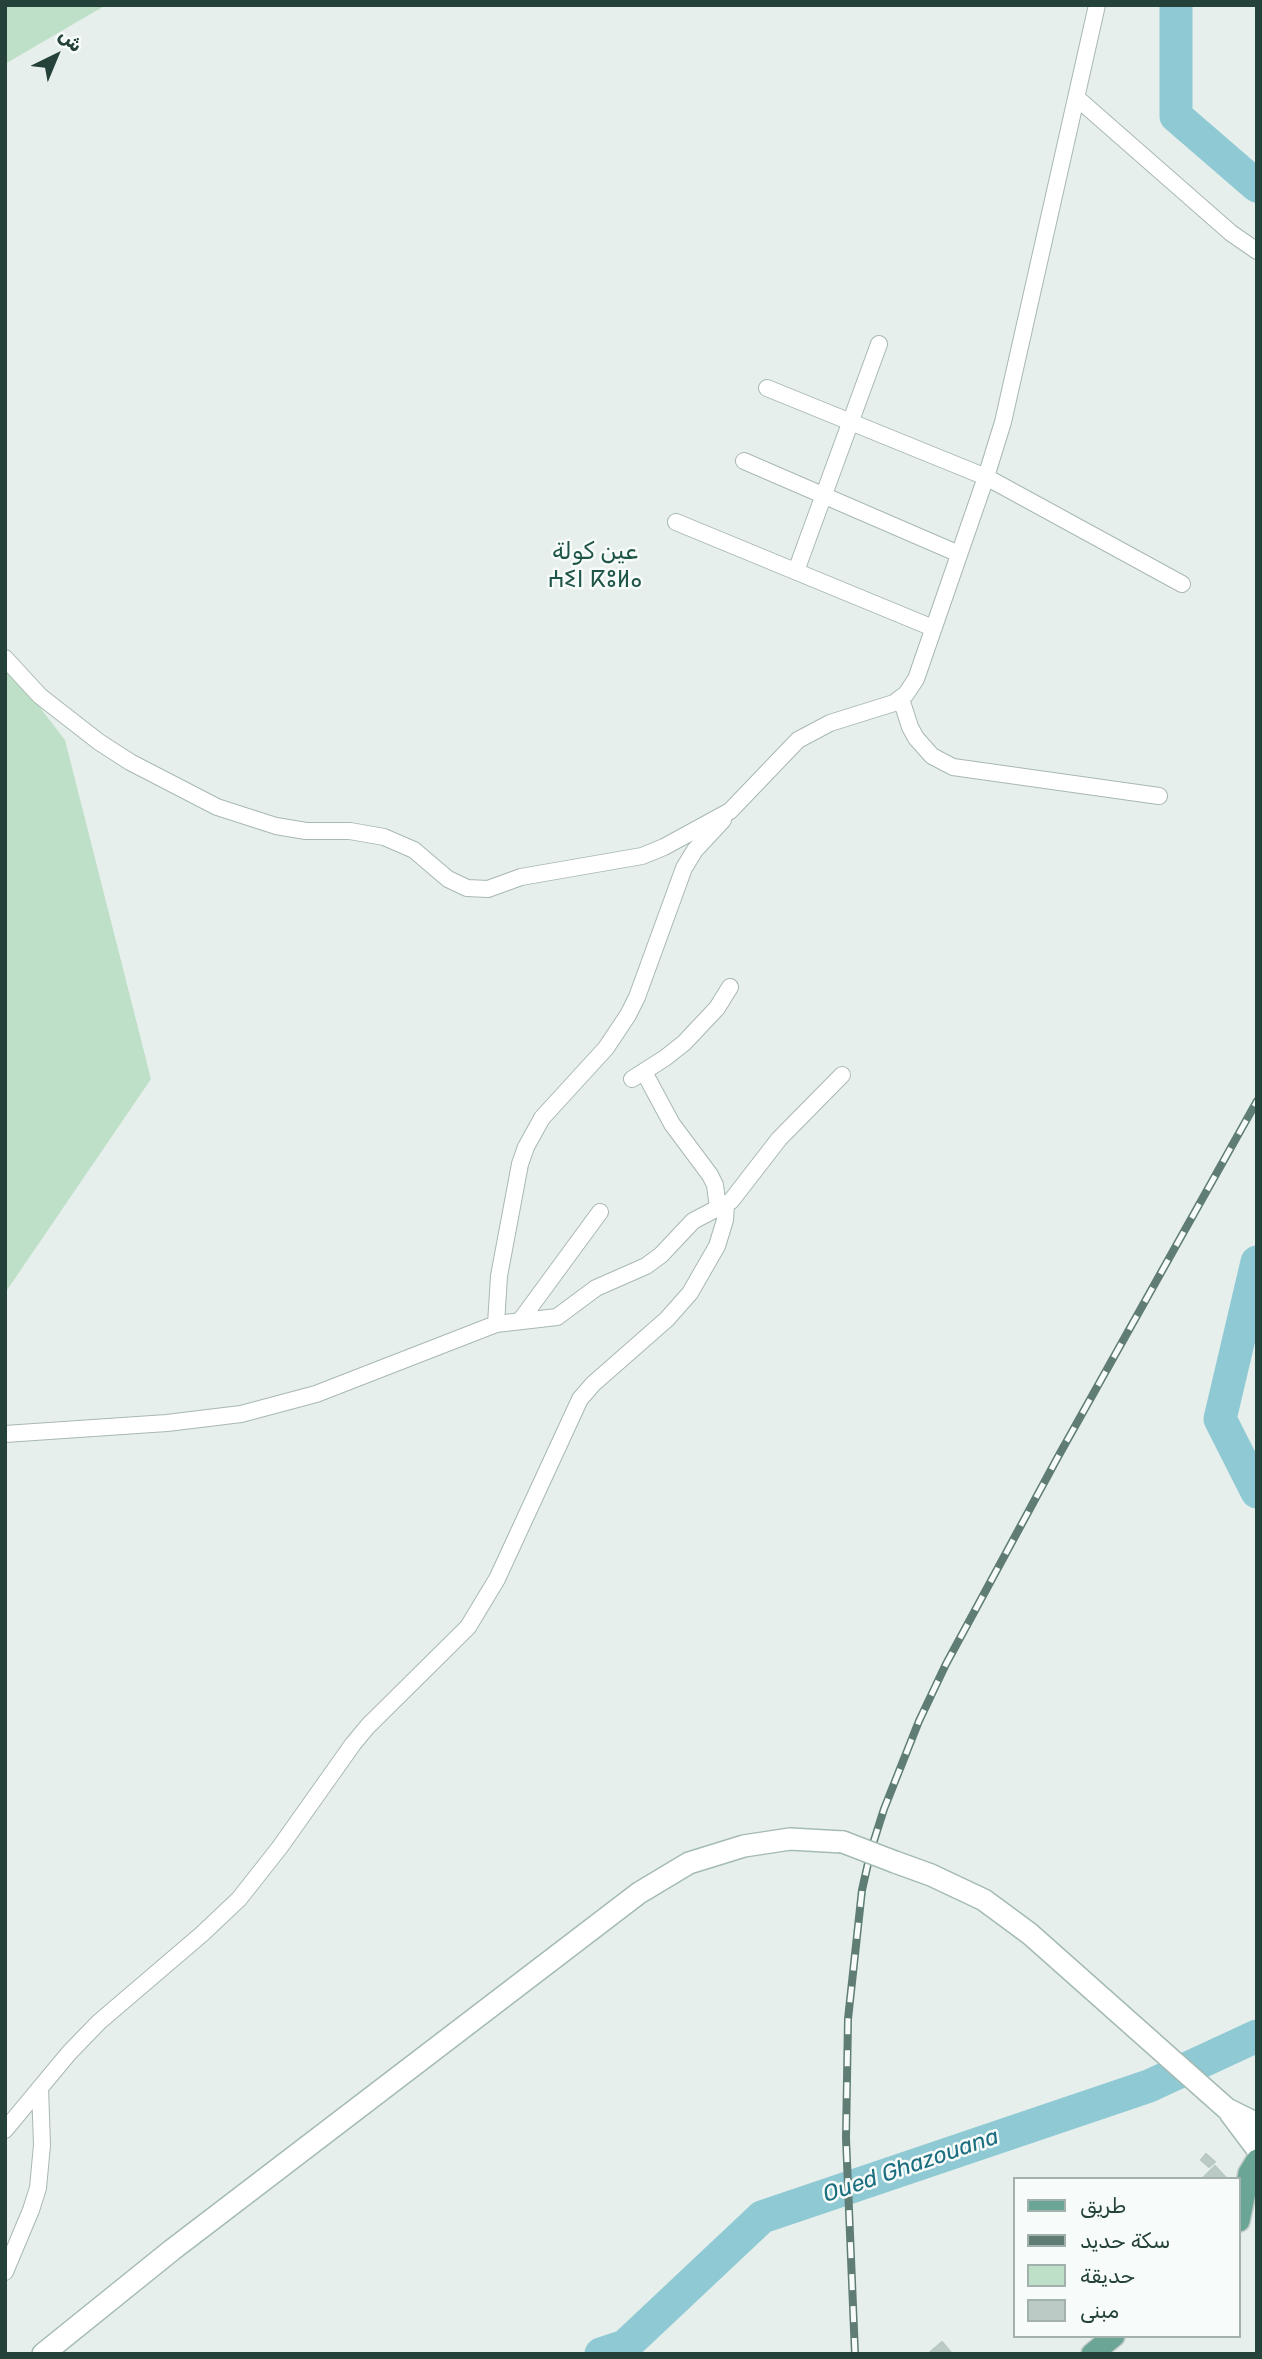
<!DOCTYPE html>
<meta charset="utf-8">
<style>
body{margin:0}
#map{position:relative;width:1262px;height:2359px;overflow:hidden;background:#e6efeb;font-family:Rubik,Vazirmatn,sans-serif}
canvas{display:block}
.frame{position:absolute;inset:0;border:7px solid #24423a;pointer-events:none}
.legend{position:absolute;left:1013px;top:2177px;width:228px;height:161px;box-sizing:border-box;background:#f7fbf9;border:2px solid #a3b1ad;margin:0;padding:9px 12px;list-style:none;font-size:21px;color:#24423a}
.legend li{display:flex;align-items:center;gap:14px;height:35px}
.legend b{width:35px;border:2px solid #a3b1ad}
.north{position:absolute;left:21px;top:21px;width:70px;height:70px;-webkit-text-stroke:5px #f7fbf9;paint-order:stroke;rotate:43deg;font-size:19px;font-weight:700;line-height:28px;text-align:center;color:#24423a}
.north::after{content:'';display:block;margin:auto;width:24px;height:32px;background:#24423a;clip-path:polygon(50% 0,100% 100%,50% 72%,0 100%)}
</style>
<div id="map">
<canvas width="1262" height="2359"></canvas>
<div class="frame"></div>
<ul class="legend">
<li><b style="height:9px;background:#6aa596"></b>طريق</li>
<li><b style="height:9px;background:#5f7d75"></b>سكة حديد</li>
<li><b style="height:19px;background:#bfe0c8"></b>حديقة</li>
<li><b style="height:19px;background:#bbcac4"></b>مبنى</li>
</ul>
<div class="north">ش</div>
</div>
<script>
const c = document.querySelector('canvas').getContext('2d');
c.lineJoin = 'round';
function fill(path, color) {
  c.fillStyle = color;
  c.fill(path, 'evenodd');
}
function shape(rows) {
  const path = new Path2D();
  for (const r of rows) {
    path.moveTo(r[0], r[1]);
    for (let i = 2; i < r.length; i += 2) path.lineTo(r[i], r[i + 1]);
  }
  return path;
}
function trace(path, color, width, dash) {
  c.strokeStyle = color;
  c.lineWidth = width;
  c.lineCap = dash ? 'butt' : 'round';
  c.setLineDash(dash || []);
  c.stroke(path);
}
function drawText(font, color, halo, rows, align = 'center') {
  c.font = font + ' Rubik,Vazirmatn,"Noto Sans Tifinagh",sans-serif';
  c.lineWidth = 5;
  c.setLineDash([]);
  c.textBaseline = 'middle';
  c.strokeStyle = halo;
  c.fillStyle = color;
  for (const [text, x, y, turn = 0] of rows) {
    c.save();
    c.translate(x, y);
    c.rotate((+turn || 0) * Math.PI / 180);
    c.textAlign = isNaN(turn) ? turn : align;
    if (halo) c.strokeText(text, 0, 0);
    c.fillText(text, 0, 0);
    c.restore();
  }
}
const green = shape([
 [5,5,106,5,5,64],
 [5,662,65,740,151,1079,5,1293]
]);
const river = shape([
 [1176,5,1176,116,1257,186],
 [1257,1262,1220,1419,1257,1492],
 [601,2354,625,2346,762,2217,1149,2086,1257,2036]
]);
const building = shape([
 [1206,2154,1215,2162,1209,2167,1201,2160,1206,2154],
 [1215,2166,1227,2179,1202,2179,1215,2166],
 [942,2342,952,2354,928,2354,942,2342]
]);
const street = shape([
 [1077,98,1231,233,1257,251],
 [767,388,986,477,1182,584],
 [744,461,959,554],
 [676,522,933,628],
 [796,571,879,344],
 [5,658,40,696,99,742,130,762,217,807,276,826,306,831,350,831,384,837,414,850,448,879,467,888,488,889,521,877,642,856,664,847,730,811,798,740,830,723,894,703,906,694,916,679,986,477,1003,422,1097,5],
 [901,699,910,727,916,738,932,756,953,767,1159,796],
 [644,1072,672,1124,710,1175,715,1185,718,1208],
 [632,1079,665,1058,684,1043,717,1008,730,987],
 [520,1321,600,1212],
 [496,1324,499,1276,520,1164,526,1147,542,1118,606,1048,628,1015,637,997,684,868,695,850,723,820],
 [5,1434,167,1423,241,1414,316,1394,496,1324,557,1317,596,1288,646,1266,661,1255,693,1221,731,1201,779,1139,842,1075],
 [5,2130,69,2053,99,2022,202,1934,239,1899,280,1847,353,1744,368,1726,468,1627,497,1579,580,1399,593,1384,667,1319,690,1293,717,1246,725,1220,726,1205],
 [5,2272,31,2210,38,2188,42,2145,40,2088]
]);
const secondary = shape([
 [895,1862,931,1875,984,1900,1030,1934,1227,2109,1257,2124],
 [1230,2113,1257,2149],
 [43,2354,172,2250,639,1893,689,1863,744,1846,790,1839,843,1842]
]);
const primary = shape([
 [1239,2221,1249,2173,1257,2160],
 [1092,2354,1114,2336]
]);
const rail = shape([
 [855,2354,846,2138,848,2019,862,1890,871,1850,884,1809,919,1721,946,1664,1059,1455,1257,1101]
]);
const secondaryBridge = shape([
 [843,1842,895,1862]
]);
const waterNames = [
 ["Oued Ghazouana",911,2166,-19]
];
const quarterNames = [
 ["عين كولة",595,552],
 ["ⵄⵉⵏ ⴽⵓⵍⴰ",595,580]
];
fill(green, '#bfe0c8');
trace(river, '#8ec9d4', 33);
fill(building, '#bbcac4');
trace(building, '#b8c9c2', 2);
trace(street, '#a8b8b2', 18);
trace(secondary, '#a4bbb3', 24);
trace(primary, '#c2cac8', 24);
trace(street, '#fff', 16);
trace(secondary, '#fff', 21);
trace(primary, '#6aa596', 21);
trace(rail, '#5f7d75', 8);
trace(rail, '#f7fbf9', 5, [16]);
trace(secondaryBridge, '#a4bbb3', 24, []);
trace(secondaryBridge, '#fff', 21);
drawText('italic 23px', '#1c6f80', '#f7fbf9', waterNames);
drawText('24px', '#1f5548', '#f7fbf9', quarterNames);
</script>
